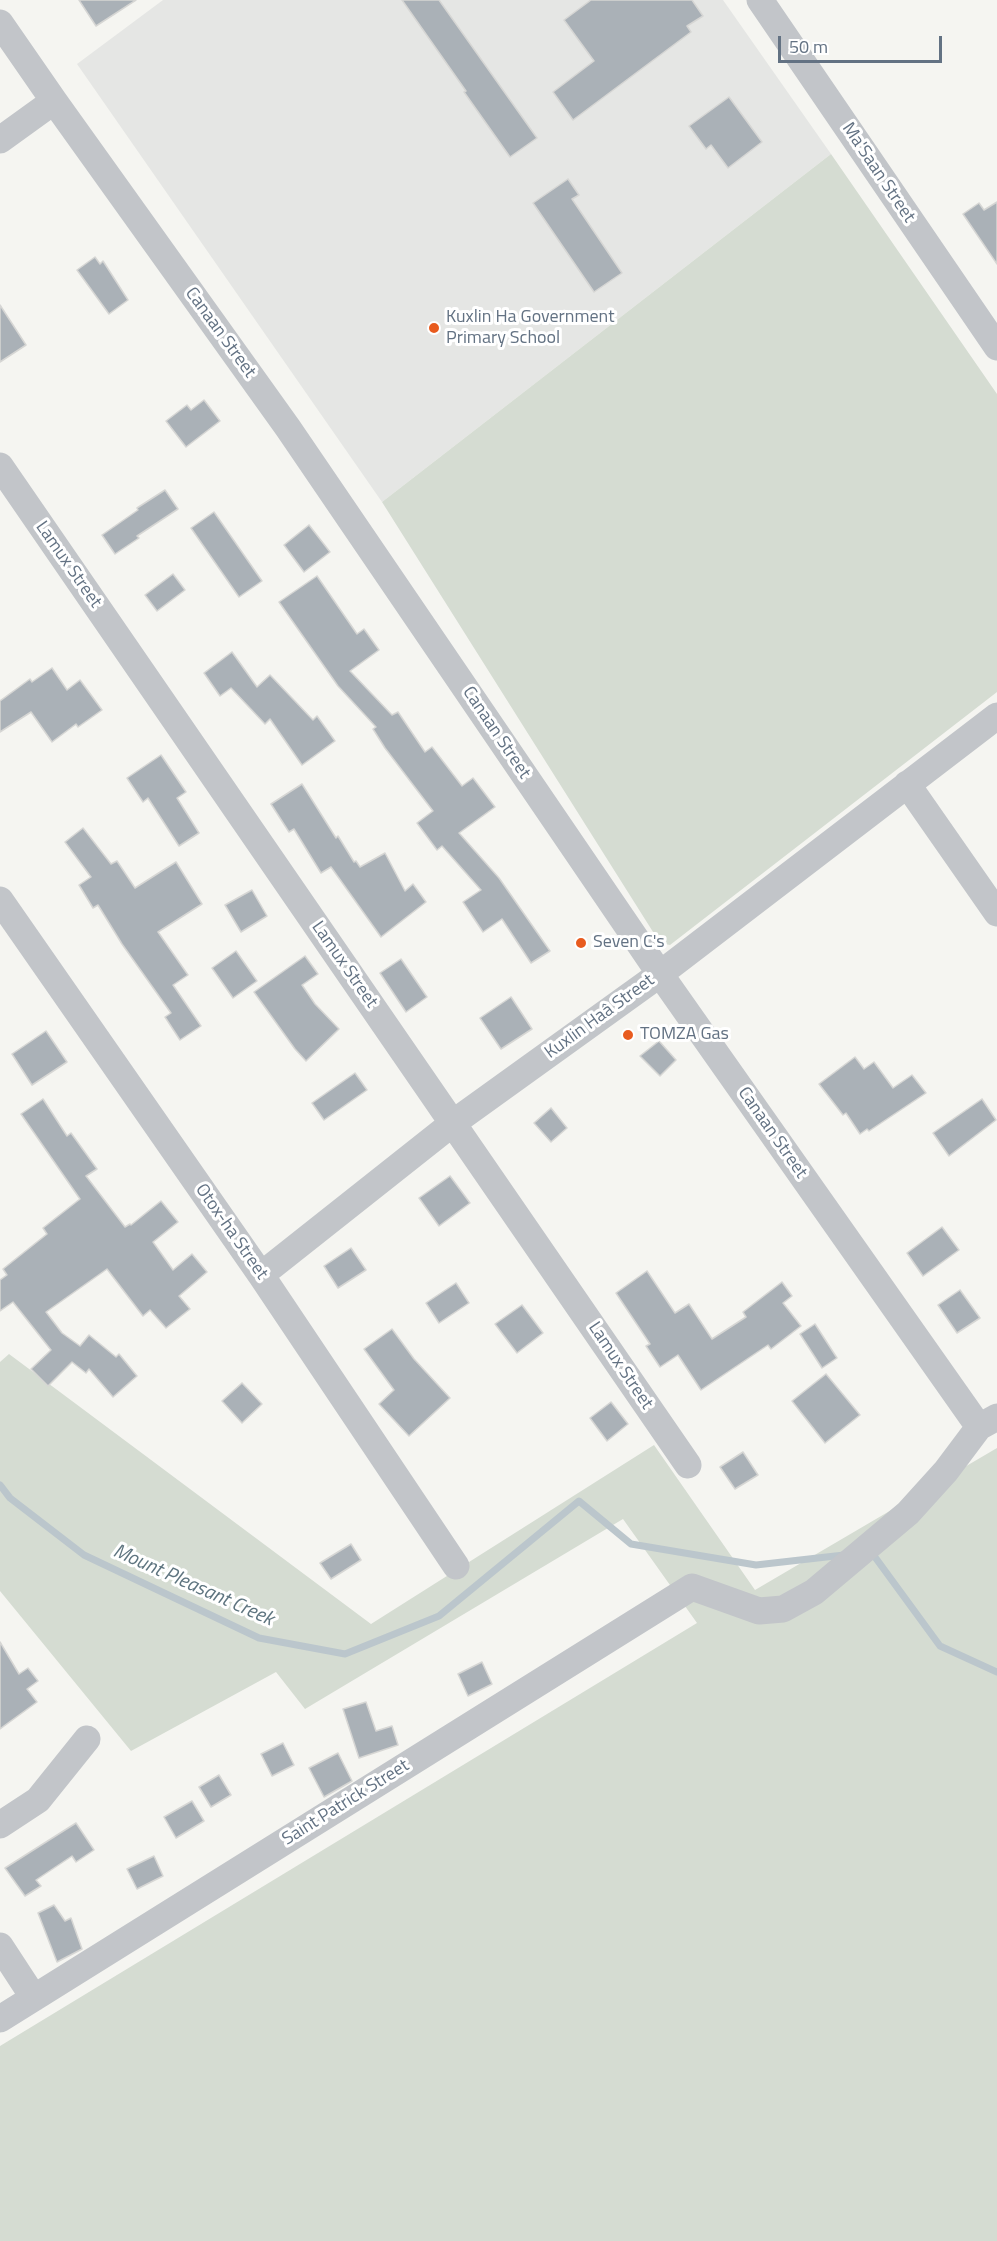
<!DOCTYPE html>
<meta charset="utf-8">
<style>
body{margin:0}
#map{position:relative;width:997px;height:2241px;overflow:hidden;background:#f5f5f1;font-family:"Titillium Web",sans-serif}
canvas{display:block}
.scale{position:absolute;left:778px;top:36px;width:164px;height:27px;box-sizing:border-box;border:3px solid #637283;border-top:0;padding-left:8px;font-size:18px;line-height:21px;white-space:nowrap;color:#637283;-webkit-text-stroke:4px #fff;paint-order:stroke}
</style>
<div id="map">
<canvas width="997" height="2241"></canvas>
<div class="scale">50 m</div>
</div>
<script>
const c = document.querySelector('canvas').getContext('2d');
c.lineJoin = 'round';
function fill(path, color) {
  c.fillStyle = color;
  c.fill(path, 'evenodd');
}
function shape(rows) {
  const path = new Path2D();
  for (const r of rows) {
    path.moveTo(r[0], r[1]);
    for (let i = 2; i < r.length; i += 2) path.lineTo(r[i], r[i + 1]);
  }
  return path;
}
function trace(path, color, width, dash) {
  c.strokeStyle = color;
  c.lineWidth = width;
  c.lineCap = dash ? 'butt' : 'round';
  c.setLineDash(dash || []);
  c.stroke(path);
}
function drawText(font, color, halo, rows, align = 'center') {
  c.font = font + ' "Titillium Web",sans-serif';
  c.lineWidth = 6;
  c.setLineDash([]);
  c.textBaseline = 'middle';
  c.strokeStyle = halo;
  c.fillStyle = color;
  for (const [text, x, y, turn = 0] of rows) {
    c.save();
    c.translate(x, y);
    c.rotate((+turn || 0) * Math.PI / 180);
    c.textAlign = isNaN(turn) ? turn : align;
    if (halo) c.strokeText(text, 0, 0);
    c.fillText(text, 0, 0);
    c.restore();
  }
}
const built = shape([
 [163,0,723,0,831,154,382,502,77,64]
]);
const green = shape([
 [831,154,997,394,997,692,670,945,660,943,382,502],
 [9,1354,371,1624,654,1445,755,1590,997,1448,997,2241,0,2241,0,2046,697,1623,623,1519,305,1709,276,1672,131,1751,0,1591,0,1362]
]);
const stream = shape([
 [0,1485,10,1498,84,1555,259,1638,345,1654,439,1616,579,1501,631,1544,756,1565,844,1555],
 [870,1553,872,1553,940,1646,997,1672]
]);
const building = shape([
 [79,0,136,0,96,26,79,0],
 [402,0,439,0,537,138,510,157,464,92,466,91,402,0],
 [591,0,692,0,703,16,687,26,691,32,573,120,553,92,594,61,564,20,591,0],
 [729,97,762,142,728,168,711,145,706,149,689,126,729,97],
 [568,179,579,195,572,199,622,273,594,292,533,203,568,179],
 [997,202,997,264,963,214,979,203,984,210,997,202],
 [95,257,100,264,103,261,128,300,109,314,77,270,95,257],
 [0,305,26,345,0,362,0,305],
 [204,400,220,421,186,447,166,421,187,405,191,410,204,400],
 [165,490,178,509,137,536,139,538,115,554,102,535,138,510,137,508,165,490],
 [214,512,262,581,239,597,191,528,214,512],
 [309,525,330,552,304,572,284,545,309,525],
 [173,574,185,590,157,611,145,595,173,574],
 [317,576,357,634,364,629,379,650,350,671,392,715,398,712,425,752,432,747,462,786,473,778,495,807,459,833,499,878,550,951,531,963,502,919,483,932,463,902,481,890,442,846,437,850,417,823,433,811,385,748,373,729,376,727,338,686,279,602,317,576],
 [232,652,257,687,270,675,313,720,317,716,335,741,302,765,270,719,265,724,231,688,220,696,204,673,232,652],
 [52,668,67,690,80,680,102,710,78,727,76,724,52,742,31,712,0,732,0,701,30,679,32,682,52,668],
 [161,755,186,792,177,798,199,833,179,846,148,798,143,802,127,778,161,755],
 [302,784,336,838,338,836,354,862,356,861,360,867,385,853,405,891,413,884,426,902,381,937,331,867,321,873,294,829,289,832,271,804,302,784],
 [83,828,111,864,117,861,135,888,176,862,202,904,158,932,188,975,173,985,201,1026,180,1040,165,1017,171,1013,122,944,98,905,93,908,79,885,91,877,65,842,83,828],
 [252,890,267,916,241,932,225,905,252,890],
 [236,951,257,981,233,998,212,968,236,951],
 [305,956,318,974,302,985,315,1004,339,1029,306,1061,295,1049,254,992,305,956],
 [401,959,427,997,406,1012,380,973,401,959],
 [511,997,532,1029,501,1049,480,1018,511,997],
 [46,1031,67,1062,32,1085,12,1054,46,1031],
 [659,1041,676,1060,660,1076,640,1056,659,1041],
 [855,1057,864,1069,874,1062,893,1088,912,1075,926,1093,869,1131,867,1129,860,1134,846,1113,843,1115,819,1084,855,1057],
 [355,1073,367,1090,324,1120,312,1103,355,1073],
 [43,1099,67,1136,71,1133,97,1169,86,1176,125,1227,130,1224,131,1225,161,1201,178,1222,153,1242,173,1270,192,1254,207,1272,179,1296,190,1309,166,1328,150,1310,143,1316,107,1269,46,1312,62,1333,80,1346,89,1335,116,1357,119,1354,137,1376,113,1397,89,1369,86,1373,72,1362,48,1386,31,1369,51,1350,13,1302,0,1311,0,1280,7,1275,3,1269,47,1234,43,1228,80,1199,21,1114,43,1099],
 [982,1099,996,1120,949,1156,933,1133,982,1099],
 [551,1108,567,1128,551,1142,534,1123,551,1108],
 [450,1176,470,1203,439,1226,419,1198,450,1176],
 [942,1227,959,1250,923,1276,907,1253,942,1227],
 [351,1248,366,1270,338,1288,324,1266,351,1248],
 [647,1271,675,1313,689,1304,712,1339,746,1317,743,1312,782,1282,792,1296,783,1303,801,1326,771,1349,768,1345,701,1390,678,1355,660,1367,646,1346,650,1344,616,1293,647,1271],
 [456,1283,469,1303,439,1323,426,1303,456,1283],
 [960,1290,980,1318,957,1333,938,1305,960,1290],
 [522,1305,543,1333,517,1353,495,1324,522,1305],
 [815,1324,837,1358,822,1368,800,1334,815,1324],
 [392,1329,414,1359,450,1398,409,1436,379,1404,394,1390,364,1349,392,1329],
 [826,1374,860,1415,825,1443,792,1401,826,1374],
 [242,1383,262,1404,242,1423,222,1401,242,1383],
 [611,1402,628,1424,607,1441,590,1418,611,1402],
 [743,1452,758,1475,735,1489,720,1467,743,1452],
 [351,1544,361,1560,331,1579,320,1563,351,1544],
 [0,1642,19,1674,28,1668,38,1681,27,1689,37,1702,0,1729,0,1642],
 [482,1662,492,1684,468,1696,458,1674,482,1662],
 [366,1702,376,1731,392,1726,398,1745,359,1758,343,1709,366,1702],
 [283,1743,294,1765,272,1776,261,1754,283,1743],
 [338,1753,352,1781,324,1797,309,1768,338,1753],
 [219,1775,231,1795,211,1807,199,1787,219,1775],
 [192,1801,204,1821,176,1838,164,1817,192,1801],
 [76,1823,94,1850,76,1862,72,1856,36,1880,41,1886,25,1896,5,1868,76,1823],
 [154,1856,163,1876,137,1889,127,1869,154,1856],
 [54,1905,65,1921,71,1918,82,1949,57,1962,38,1913,54,1905]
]);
const minor = shape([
 [760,0,997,347],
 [0,23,54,101,288,428,660,974,979,1427],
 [0,140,54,101],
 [0,466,688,1465],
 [907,784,997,913],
 [0,900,261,1275,456,1566],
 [261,1275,453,1123,660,974,997,716],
 [0,1825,38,1800,87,1739],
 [0,1946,34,1998],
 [0,2019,692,1587,759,1611,783,1609,814,1592,908,1513,946,1471,979,1427,997,1417]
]);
const markers = [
 [434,328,6,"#e85b1e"],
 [581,943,6,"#e85b1e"],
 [628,1035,6,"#e85b1e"]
];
const streetNames = [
 ["Ma'Saan Street",878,173,56],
 ["Canaan Street",220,333,54],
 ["Lamux Street",68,565,55],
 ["Canaan Street",496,733,56],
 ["Lamux Street",344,965,55],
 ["Kuxlin Haâ Street",600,1017,-36],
 ["Canaan Street",772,1133,55],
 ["Otox-ha Street",231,1232,55],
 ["Lamux Street",620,1366,56],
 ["Saint Patrick Street",346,1803,-32]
];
const poiNames = [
 ["Kuxlin Ha Government",446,318],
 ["Primary School",446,339],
 ["Seven C's",593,943],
 ["TOMZA Gas",640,1035]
];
const waterNames = [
 ["Mount Pleasant Creek",193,1586,24]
];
fill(built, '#e5e6e4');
fill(green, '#d5dcd2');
trace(stream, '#bbc6cc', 7);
fill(building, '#aab1b7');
trace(building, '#d6d6d4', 1.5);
trace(minor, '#c2c5c9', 27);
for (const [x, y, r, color] of markers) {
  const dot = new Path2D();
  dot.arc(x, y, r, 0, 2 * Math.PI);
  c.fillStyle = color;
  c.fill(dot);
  trace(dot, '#fff', 2);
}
drawText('18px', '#637283', '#fff', streetNames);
drawText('18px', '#637283', '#fff', poiNames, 'left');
drawText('italic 20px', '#5f7580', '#fff', waterNames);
</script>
